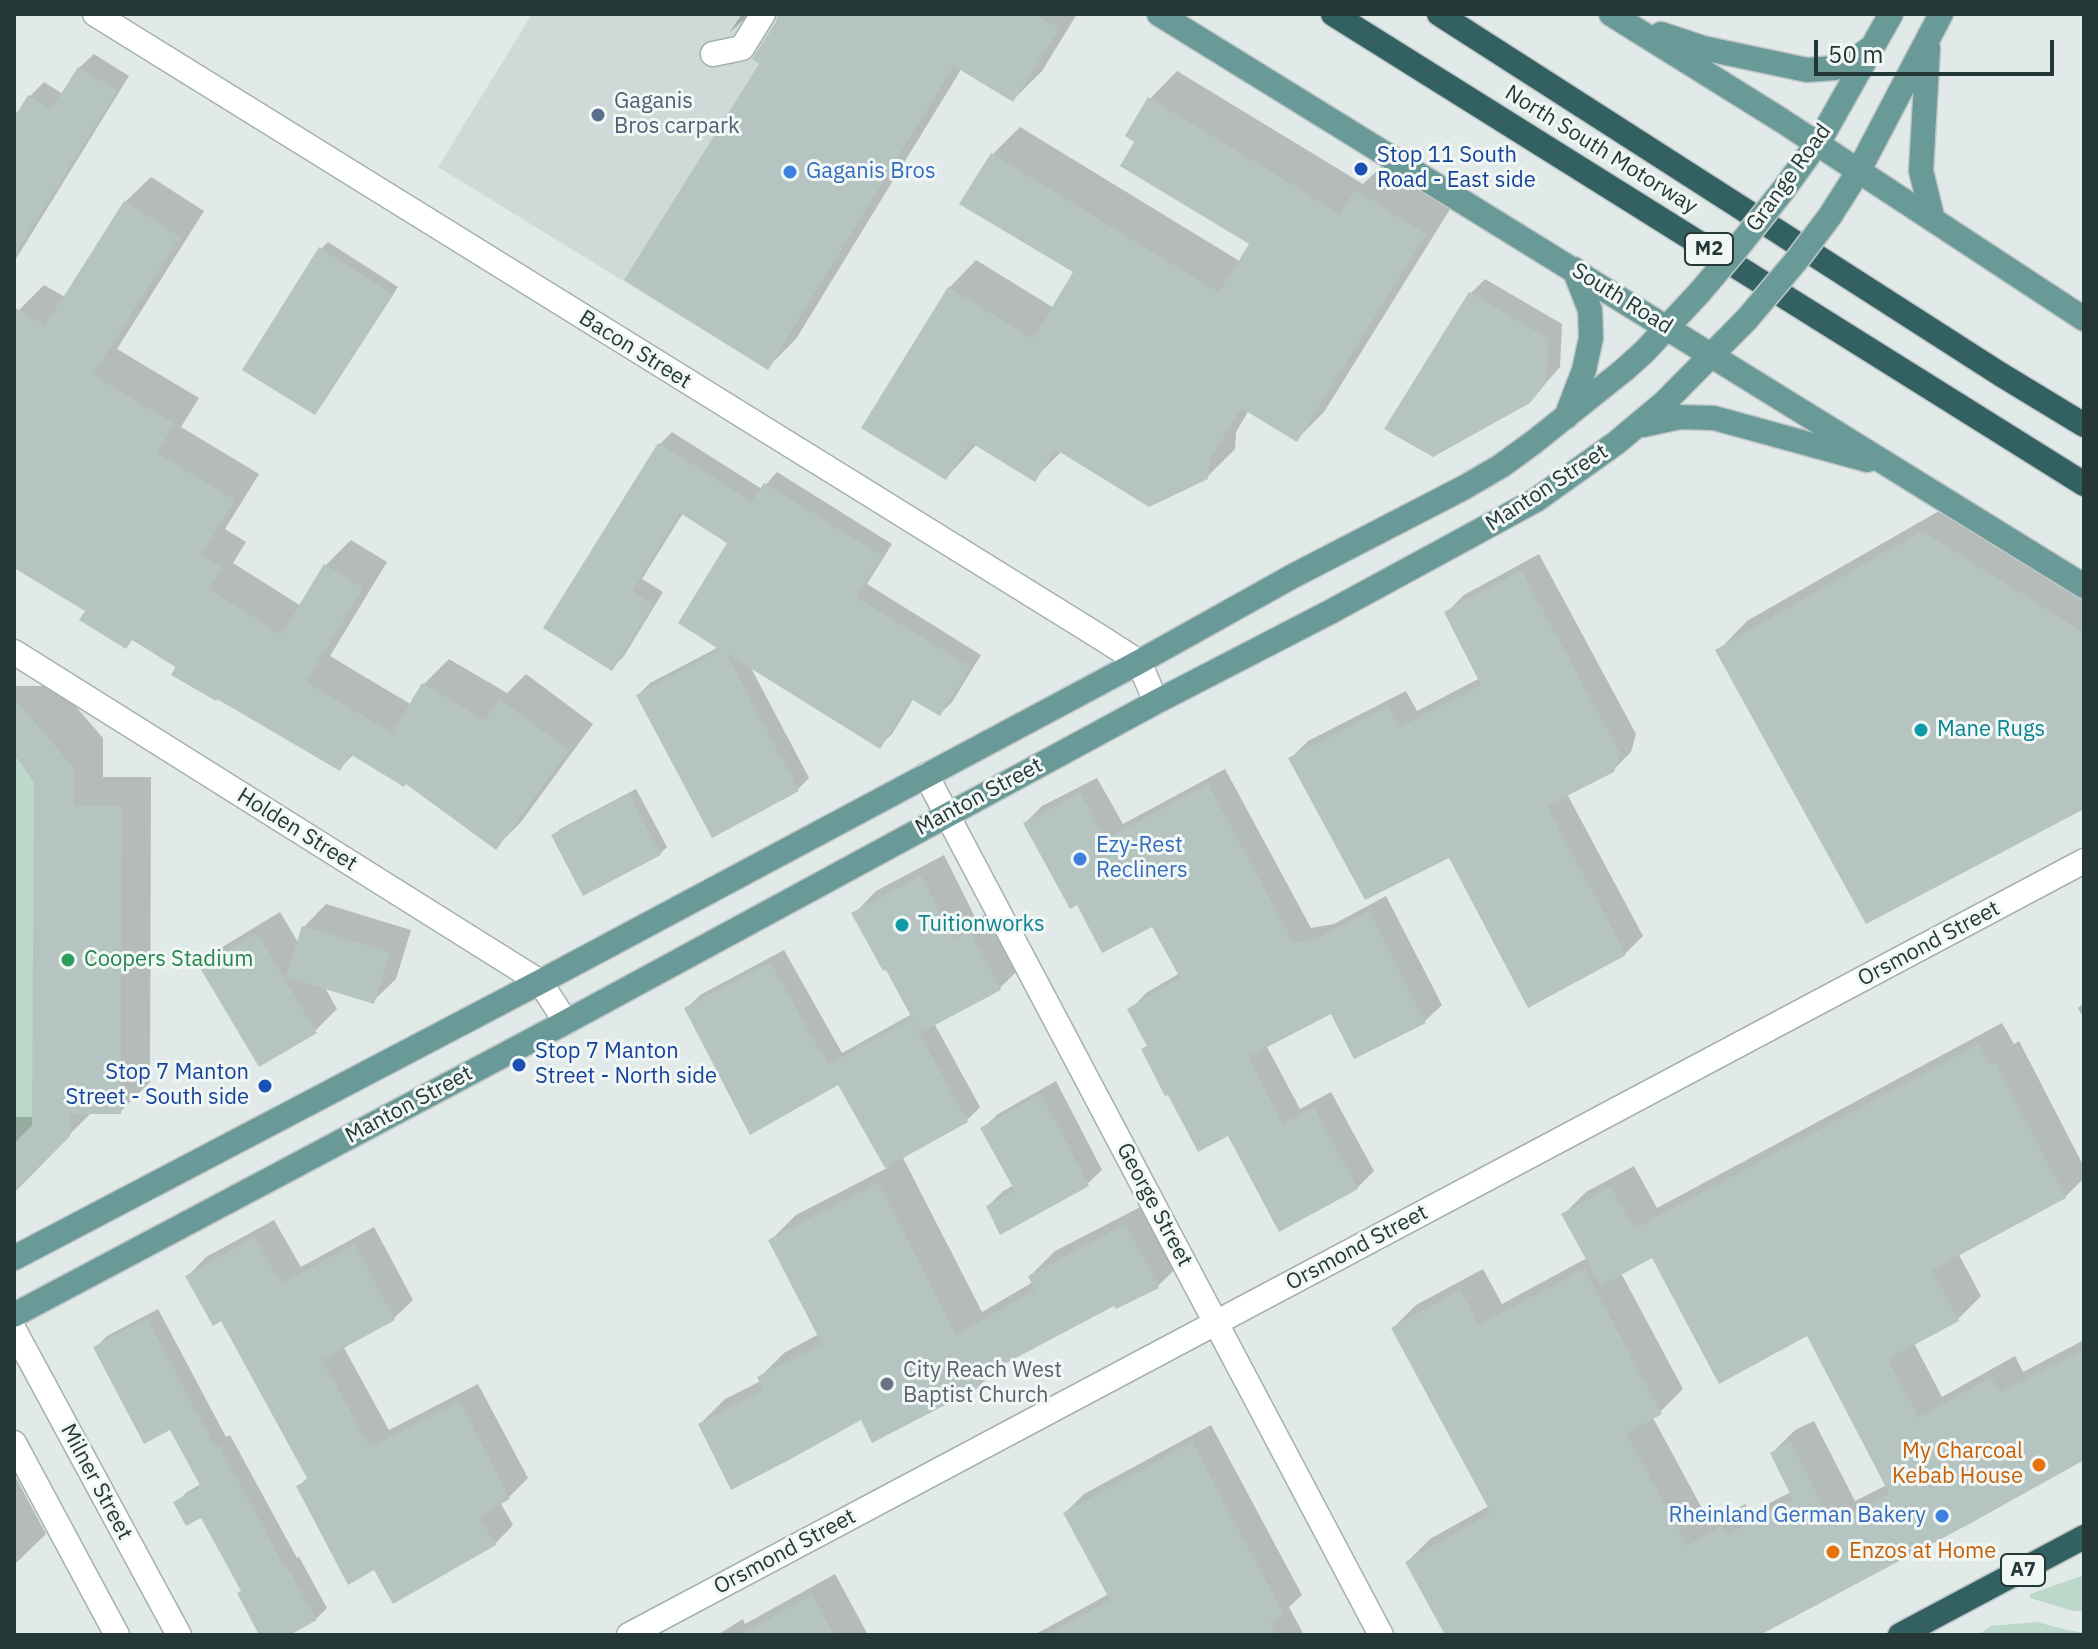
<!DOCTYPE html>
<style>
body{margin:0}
#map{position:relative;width:2098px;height:1649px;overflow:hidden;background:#e1eae8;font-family:"IBM Plex Sans",sans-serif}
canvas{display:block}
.frame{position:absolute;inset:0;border:16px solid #233837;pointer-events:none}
.scale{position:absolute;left:1814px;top:40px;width:240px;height:36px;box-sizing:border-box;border:4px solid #233837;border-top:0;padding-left:10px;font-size:24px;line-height:28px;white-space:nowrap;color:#233837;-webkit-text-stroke:6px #f1f7f5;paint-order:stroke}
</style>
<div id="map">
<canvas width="2098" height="1649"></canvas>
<div class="frame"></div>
<div class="scale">50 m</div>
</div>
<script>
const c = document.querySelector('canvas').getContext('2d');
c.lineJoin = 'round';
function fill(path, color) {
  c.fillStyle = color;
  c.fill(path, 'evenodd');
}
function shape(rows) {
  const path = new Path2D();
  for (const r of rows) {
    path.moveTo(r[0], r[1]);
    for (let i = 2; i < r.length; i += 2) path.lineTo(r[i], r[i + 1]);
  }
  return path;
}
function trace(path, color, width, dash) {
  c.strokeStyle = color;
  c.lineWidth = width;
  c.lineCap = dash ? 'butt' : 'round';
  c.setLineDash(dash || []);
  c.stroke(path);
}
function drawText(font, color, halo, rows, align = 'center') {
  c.font = font + ' "IBM Plex Sans",sans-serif';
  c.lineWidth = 6;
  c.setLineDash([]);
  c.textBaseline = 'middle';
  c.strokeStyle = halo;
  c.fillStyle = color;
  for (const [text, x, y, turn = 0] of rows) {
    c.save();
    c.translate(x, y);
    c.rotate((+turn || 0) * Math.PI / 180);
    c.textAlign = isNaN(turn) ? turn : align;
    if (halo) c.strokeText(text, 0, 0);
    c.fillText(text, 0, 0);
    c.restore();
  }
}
const built = shape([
 [532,14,986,14,768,370,438,167]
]);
const green = shape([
 [14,714,28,714,74,767,74,806,122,806,121,1114,70,1114,70,1136,21,1186,14,1186],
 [2084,1575,2084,1611,2073,1611,2030,1598,2030,1594],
 [2037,1622,2067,1630,2084,1633,2084,1635,1978,1635,1991,1626]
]);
const shadow = shape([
 [742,14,750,14,729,33],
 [780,14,1077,14,1042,71,1013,100,962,68,796,339,767,368,762,63],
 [94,54,129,76,14,262,14,110,19,113,30,96,44,82,63,94,79,68],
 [1177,71,1363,184,1384,164,1452,206,1324,412,1296,440,1249,410,1236,432,1235,449,1207,477,1062,451,1034,479,977,444,946,478,949,288,976,260,1054,308,1075,271,962,203,993,154,1020,127,1241,262,1252,243,1136,141,1150,99],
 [151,177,204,211,117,349,199,398,181,427,259,474,225,529,246,542,233,563,301,606,326,565,351,540,387,562,330,656,412,705,424,684,449,659,507,693,526,674,593,724,521,822,496,847,406,782,354,754,339,769,14,566,14,318,19,310,44,285,65,297,125,202],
 [328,242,398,287,321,406,314,413,321,249],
 [1485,279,1562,324,1560,367,1529,402,1471,293],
 [672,432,762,489,777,472,892,544,867,584,981,655,952,702,940,714,914,698,892,734,880,746,750,666,809,778,797,790,638,695,650,683,719,647,729,542,683,513,642,579,663,592,624,656,612,668,660,444],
 [1953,503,2084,585,2084,806,1718,651,1747,621],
 [1539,554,1636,734,1631,752,1613,770,1567,794,1643,936,1625,954,1450,855,1291,758,1308,741,1406,691,1417,711,1480,678,1447,612,1464,595],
 [14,686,58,686,103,738,103,777,151,777,150,1082,120,1112,92,1112,20,1184,14,1184,14,1117,34,1117,36,782,19,758,14,758],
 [1225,769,1311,928,1334,924,1386,896,1442,1005,1425,1021,1355,1056,1332,1012,1266,1045,1300,1109,1331,1092,1374,1171,1357,1188,1228,1133,1149,1044,1130,1010,1146,993,1180,973,1153,925,1078,902,1025,823,1042,806,1097,778,1123,824],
 [636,789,667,847,660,854,554,836,560,829],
 [944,855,976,919,992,911,1022,966,1000,988,934,1023,980,1107,967,1120,902,1156,982,1312,1033,1282,1030,1276,1055,1251,1152,1201,1183,1261,1158,1286,1115,1303,1001,1364,981,1384,861,1417,700,1424,725,1399,761,1381,759,1378,784,1353,819,1334,771,1240,796,1215,887,1168,839,1082,686,1009,700,995,784,950,842,1053,912,1014,854,914,876,891],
 [326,904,411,930,396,979,373,1001,324,986,337,1009,315,1031,202,968,224,946,280,912,299,944,304,927],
 [2084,1003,2084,1019,2078,1008],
 [2002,1023,2014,1044,2019,1041,2084,1167,2084,1178,2065,1197,1958,1253,1981,1296,1958,1319,1914,1343,1942,1397,2015,1356,2023,1372,2084,1340,2084,1459,1755,1635,1447,1635,1407,1562,1430,1539,1489,1506,1393,1328,1416,1305,1483,1269,1502,1304,1587,1258,1563,1215,1586,1192,1634,1166,1657,1208],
 [1653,1255,1808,1334,1887,1485,1855,1501,1814,1421,1795,1430,1772,1453,1791,1492,1750,1513,1745,1504,1711,1525,1652,1416,1660,1412,1683,1389,1621,1273],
 [1056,1081,1102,1170,1087,1184,988,1206,1003,1191,1014,1185,983,1128,998,1114],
 [274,1220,301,1267,374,1227,413,1300,394,1318,343,1346,389,1430,478,1384,528,1478,509,1497,500,1502,513,1525,495,1544,375,1567,299,1486,308,1477,222,1319,188,1276,206,1257],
 [158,1309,226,1437,230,1435,297,1558,299,1557,327,1608,316,1619,292,1631,291,1635,261,1635,243,1591,202,1515,176,1503,187,1492,201,1484,171,1427,96,1347,107,1336],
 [1211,1425,1302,1595,1289,1607,1304,1635,1034,1635,1109,1594,1065,1513,1084,1494],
 [14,1474,46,1534,14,1565],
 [835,1574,868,1635,717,1635,743,1619,745,1624]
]);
const building = shape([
 [778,14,1034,14,1059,29,1013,102,954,66,768,370,624,280,759,64,752,59,776,22],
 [78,67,117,91,14,256,14,118,28,95,51,110],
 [1148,97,1340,214,1355,190,1426,234,1297,442,1241,408,1209,461,1208,479,1149,507,1055,449,1035,482,970,442,946,480,861,428,948,287,1033,339,1073,272,959,204,991,153,1219,293,1249,244,1120,166,1134,142,1125,136],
 [124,201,180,237,93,375,174,424,157,453,235,500,201,555,222,568,209,589,281,635,324,564,363,588,306,682,392,733,422,683,485,721,499,699,569,750,496,850,406,784,404,787,350,754,340,771,217,699,216,701,171,675,176,666,132,640,126,649,79,620,85,611,14,568,14,307,45,326],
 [319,247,393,295,315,415,242,370],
 [1469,292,1549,339,1546,383,1530,403,1433,457,1384,429],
 [658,443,752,502,764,483,882,556,856,597,970,667,940,716,911,699,880,749,726,653,799,791,712,838,636,695,720,650,678,623,727,543,680,513,632,591,653,605,612,671,543,628],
 [1922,531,2084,633,2084,809,1866,924,1715,650],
 [1521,570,1620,753,1614,772,1547,806,1626,955,1528,1008,1449,858,1365,900,1288,758,1388,707,1399,728,1481,685,1444,612],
 [14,698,74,767,74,806,122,806,121,1114,70,1114,70,1136,14,1193,14,1144,32,1125,34,782,14,754],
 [1208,784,1294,944,1316,939,1369,911,1426,1023,1354,1059,1331,1014,1248,1057,1283,1124,1314,1107,1358,1189,1279,1232,1228,1136,1198,1152,1168,1095,1165,1096,1141,1049,1147,1046,1127,1009,1180,978,1152,927,1102,953,1077,905,1070,909,1023,823,1080,793,1106,839],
 [629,794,661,855,583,896,551,835],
 [921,876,954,940,970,931,1001,990,920,1033,886,970,883,971,851,913],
 [302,926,390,952,374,1004,286,977],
 [257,933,317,1033,259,1067,200,968],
 [770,962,828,1065,911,1019,968,1122,885,1168,838,1085,750,1135,684,1008],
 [1979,1044,1990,1065,1996,1063,2066,1198,1932,1270,1959,1321,1888,1359,1919,1418,1991,1377,2000,1393,2084,1350,2084,1460,1973,1522,1760,1635,1445,1635,1405,1562,1491,1513,1391,1328,1460,1290,1479,1325,1584,1269,1662,1414,1626,1433,1687,1546,1722,1526,1727,1535,1793,1500,1770,1453,1791,1442,1832,1523,1889,1493,1807,1336,1719,1384,1652,1258,1601,1286,1561,1214,1611,1187,1634,1229],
 [1041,1094,1089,1186,1000,1235,986,1206,1015,1191,980,1128],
 [878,1183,956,1335,1035,1290,1028,1276,1126,1224,1159,1288,1116,1309,1114,1306,978,1378,982,1386,872,1443,861,1420,789,1460,731,1490,698,1424,763,1390,757,1377,822,1344,768,1240],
 [255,1237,281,1284,355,1244,395,1320,322,1360,370,1448,459,1401,510,1499,479,1516,496,1545,393,1604,374,1570,348,1585,296,1486,308,1480,221,1321,213,1326,185,1276],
 [147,1318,215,1447,219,1445,285,1568,287,1567,317,1620,290,1635,259,1635,237,1593,241,1591,201,1518,186,1526,173,1502,201,1487,170,1430,144,1444,93,1347],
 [1192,1442,1284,1615,1270,1623,1276,1635,1046,1635,1110,1600,1063,1513],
 [812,1595,834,1635,740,1635]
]);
const minor = shape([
 [95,14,1100,637,1139,662,1156,702],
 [713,54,742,48,763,14],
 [14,652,540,982,566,1022],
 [926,775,1381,1635],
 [14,1330,179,1635],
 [14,1443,117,1635],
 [629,1635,2084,861]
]);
const major = shape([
 [1159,14,2084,586],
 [1611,14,1781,120,2084,319],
 [1661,34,1703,48,1807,70,1835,68,1853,61,1872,47],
 [1928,48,1921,171,1933,220],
 [1784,189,1821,138,1891,14],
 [1830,216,1858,172,1941,14],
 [1566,417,1584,370,1591,338,1590,310,1574,269],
 [1643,425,1680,417,1714,418,1867,460],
 [14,1258,540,982,1139,662,1293,576,1465,487,1501,466,1534,442,1624,370,1645,351,1700,292],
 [14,1315,566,1022,1156,702,1332,611,1536,500,1616,443,1665,402,1747,319]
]);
const highway = shape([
 [1333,14,2084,484],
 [1439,14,2000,374,2084,425],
 [1900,1635,2084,1537]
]);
const majorBridge = shape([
 [1700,292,1738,247,1784,189],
 [1747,319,1796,261,1830,216]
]);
const markers = [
 [598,115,8,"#5c6f8a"],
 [1361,169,8,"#1a4fb4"],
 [790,172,8,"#3f7fe0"],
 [1921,730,8,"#0f9aa8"],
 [1080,859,8,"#3f7fe0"],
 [902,925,8,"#0f9aa8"],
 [68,960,8,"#2e9e5b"],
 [519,1065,8,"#1a4fb4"],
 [265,1086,8,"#1a4fb4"],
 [887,1384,8,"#6b7280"],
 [2039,1465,8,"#e8710a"],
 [1942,1516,8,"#3f7fe0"],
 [1833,1552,8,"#e8710a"]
];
const shields = [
 [1709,249,48],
 [2023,1570,44]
];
const shieldNames = [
 ["M2",1709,249],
 ["A7",2023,1570]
];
const serviceNames = [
 ["Gaganis",614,102],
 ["Bros carpark",614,127]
];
const streetNames = [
 ["North South Motorway",1601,150,32],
 ["Grange Road",1789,178,-54],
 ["South Road",1622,299,32],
 ["Bacon Street",635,350,32],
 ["Manton Street",1547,488,-33],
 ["Manton Street",979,797,-28],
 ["Holden Street",297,830,32],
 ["Orsmond Street",1929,944,-28],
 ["Manton Street",409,1105,-28],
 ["George Street",1154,1205,62],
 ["Orsmond Street",1357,1248,-28],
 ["Milner Street",96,1482,62],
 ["Orsmond Street",785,1552,-28]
];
const transitNames = [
 ["Stop 11 South",1377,156],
 ["Road - East side",1377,181],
 ["Stop 7 Manton",535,1052],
 ["Street - North side",535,1077],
 ["Stop 7 Manton",249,1073,"right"],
 ["Street - South side",249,1098,"right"]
];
const shopNames = [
 ["Gaganis Bros",806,172],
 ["Ezy-Rest",1096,846],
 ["Recliners",1096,871],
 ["Rheinland German Bakery",1926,1516,"right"]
];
const cultureNames = [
 ["Mane Rugs",1937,730],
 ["Tuitionworks",918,925]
];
const leisureNames = [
 ["Coopers Stadium",84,960]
];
const worshipNames = [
 ["City Reach West",903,1371],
 ["Baptist Church",903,1396]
];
const foodNames = [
 ["My Charcoal",2023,1452],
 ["Kebab House",2023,1477],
 ["Enzos at Home",1849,1552,"left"]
];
fill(built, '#cfd9d7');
fill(green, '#bcd8ca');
fill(shadow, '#0003');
fill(building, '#b6c4c1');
trace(minor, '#a4b1af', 27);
trace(major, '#c1c7c7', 27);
trace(highway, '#c1c7c7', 27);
trace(minor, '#fff', 24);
trace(major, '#6a9a98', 24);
trace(highway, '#336061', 24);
trace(majorBridge, '#c1c7c7', 27, []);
trace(majorBridge, '#6a9a98', 24);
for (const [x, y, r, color] of markers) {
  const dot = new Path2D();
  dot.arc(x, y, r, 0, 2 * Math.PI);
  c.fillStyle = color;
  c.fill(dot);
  trace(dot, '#f1f7f5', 3);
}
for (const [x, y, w] of shields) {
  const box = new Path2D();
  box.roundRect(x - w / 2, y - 16, w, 32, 6);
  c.fillStyle = '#f1f7f5';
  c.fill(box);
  trace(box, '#233837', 2);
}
drawText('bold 20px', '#233837', null, shieldNames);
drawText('22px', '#4e5e75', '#f1f7f5', serviceNames, 'left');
drawText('22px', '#233837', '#f1f7f5', streetNames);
drawText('22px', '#164399', '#f1f7f5', transitNames, 'left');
drawText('22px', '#366cbe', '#f1f7f5', shopNames, 'left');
drawText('22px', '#0d838f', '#f1f7f5', cultureNames, 'left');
drawText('22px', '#27864d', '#f1f7f5', leisureNames, 'left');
drawText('22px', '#5b616d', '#f1f7f5', worshipNames, 'left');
drawText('22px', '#c56008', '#f1f7f5', foodNames, 'right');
</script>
